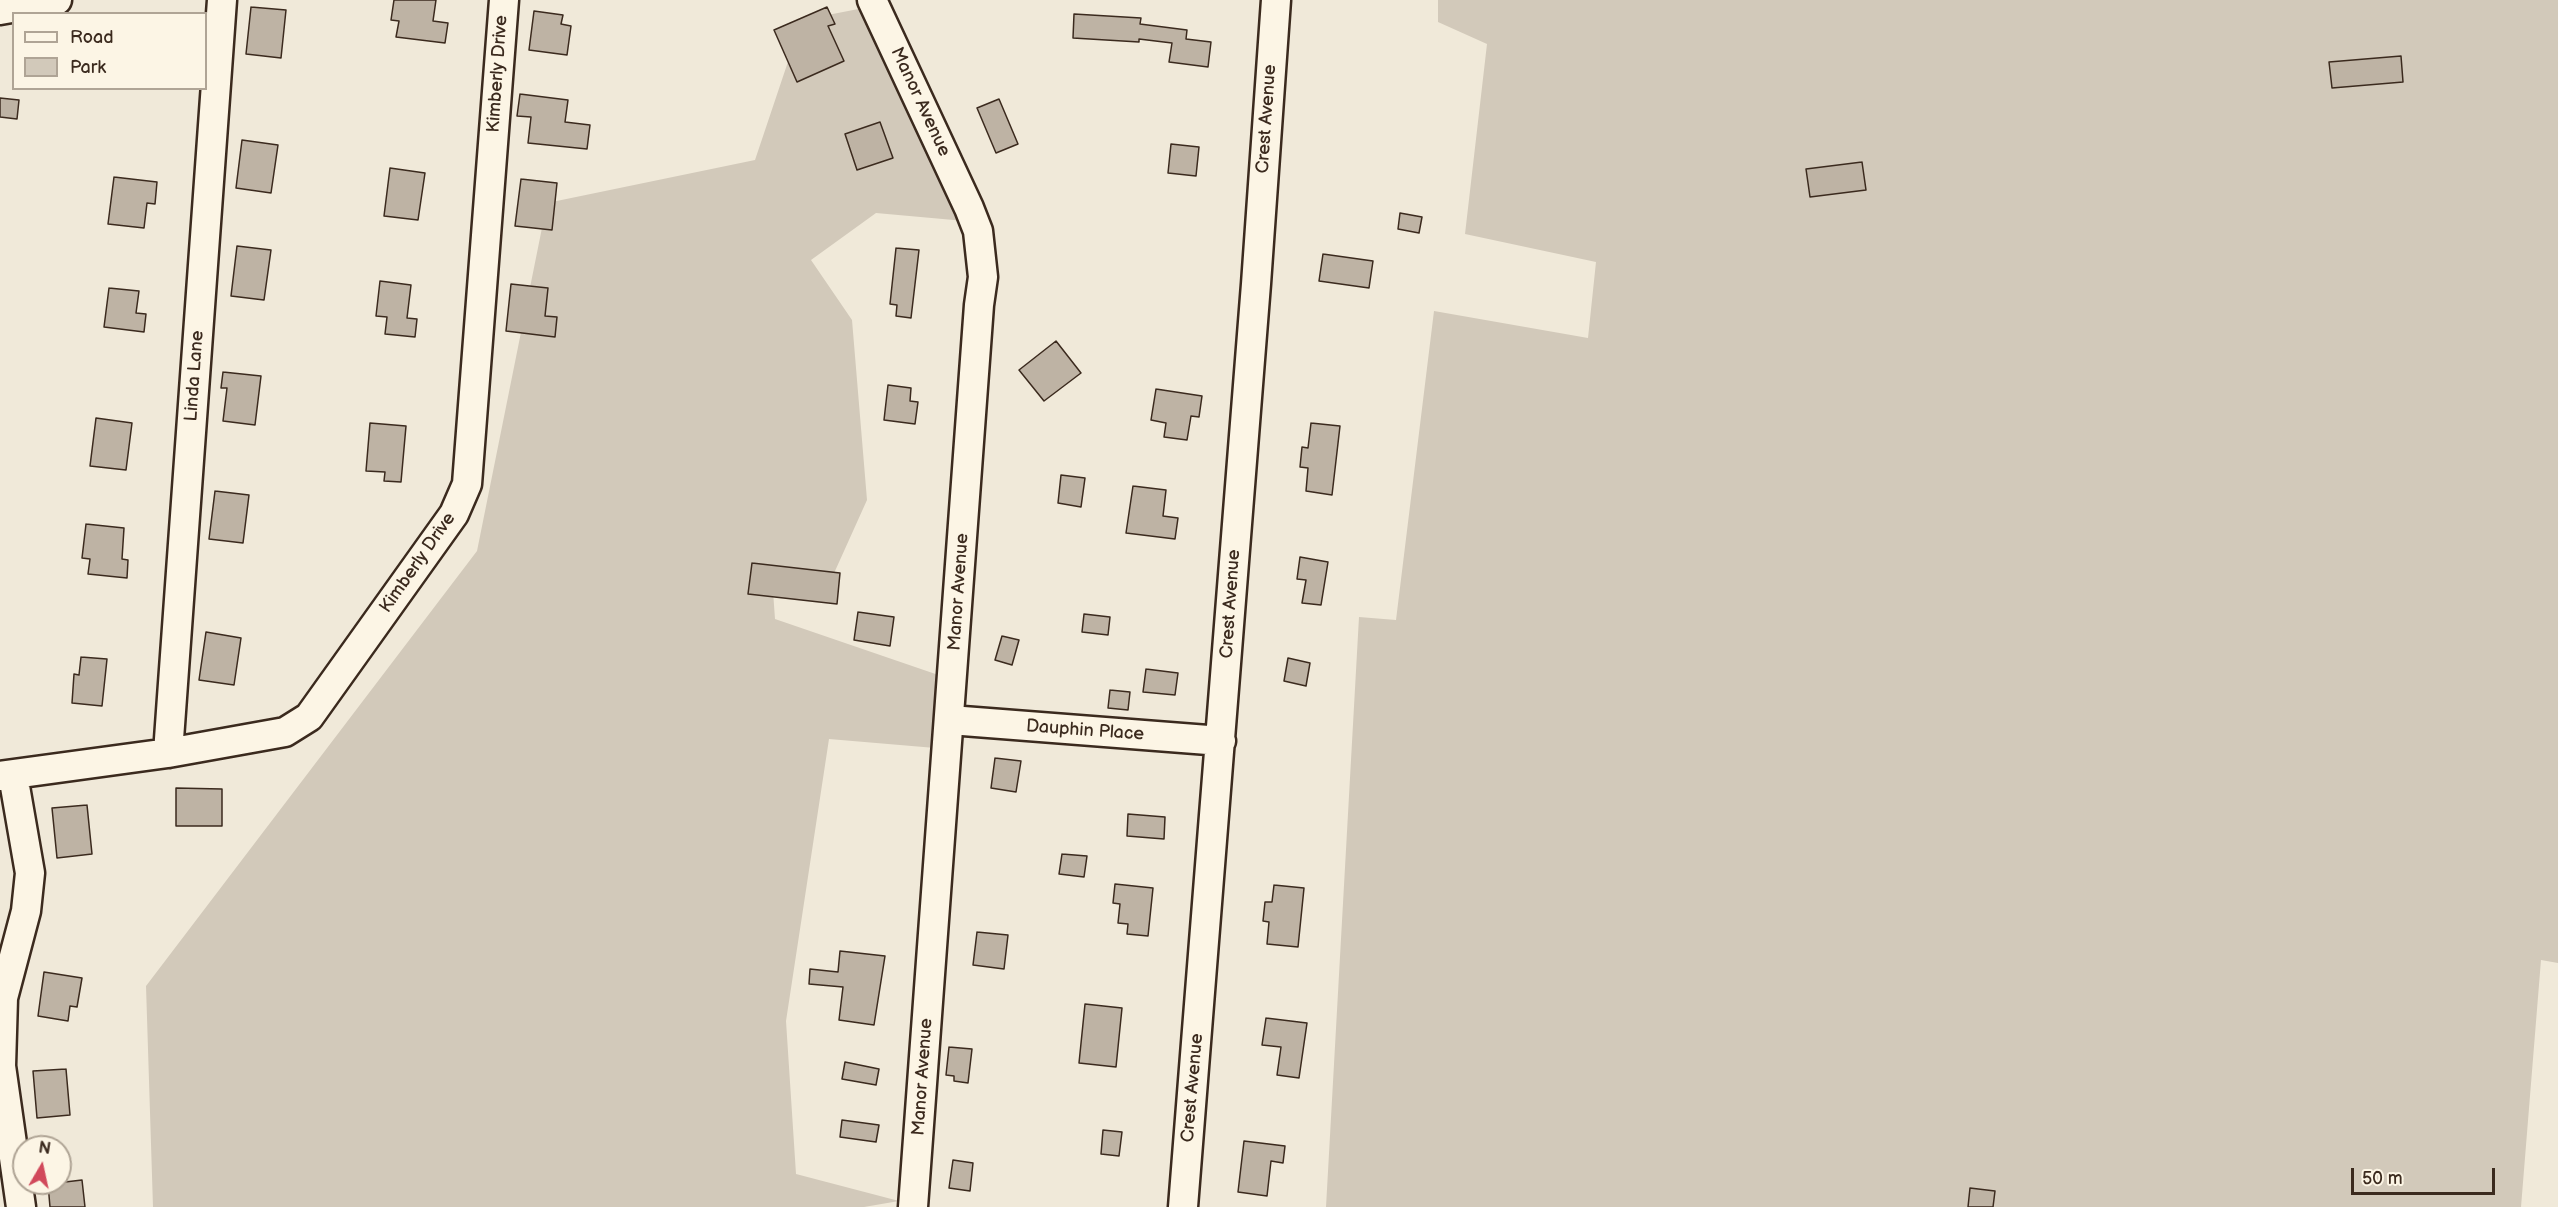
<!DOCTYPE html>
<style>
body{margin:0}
#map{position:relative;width:2558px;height:1207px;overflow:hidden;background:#f0e9d9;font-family:"Balsamiq Sans",sans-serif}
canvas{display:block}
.legend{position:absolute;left:12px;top:12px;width:195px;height:78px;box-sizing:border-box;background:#fcf5e5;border:2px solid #afa495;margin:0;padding:8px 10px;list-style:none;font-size:18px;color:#3b2a1e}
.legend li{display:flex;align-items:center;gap:12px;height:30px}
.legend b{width:30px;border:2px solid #afa495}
.north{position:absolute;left:12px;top:1135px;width:60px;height:60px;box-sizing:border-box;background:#fcf5e5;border:2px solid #afa495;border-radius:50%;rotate:9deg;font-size:16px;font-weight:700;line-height:24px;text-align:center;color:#3b2a1e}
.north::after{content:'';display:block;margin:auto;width:21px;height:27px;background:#d1495b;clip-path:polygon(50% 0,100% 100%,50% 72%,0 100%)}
.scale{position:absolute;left:2351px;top:1168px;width:144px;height:27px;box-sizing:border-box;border:3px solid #3b2a1e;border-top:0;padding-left:8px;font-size:18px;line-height:21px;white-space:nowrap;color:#3b2a1e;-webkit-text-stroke:4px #fcf5e5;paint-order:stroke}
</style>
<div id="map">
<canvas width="2558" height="1207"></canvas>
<ul class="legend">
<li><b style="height:8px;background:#fcf5e5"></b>Road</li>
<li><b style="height:16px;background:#d2c9ba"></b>Park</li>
</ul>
<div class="north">N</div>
<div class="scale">50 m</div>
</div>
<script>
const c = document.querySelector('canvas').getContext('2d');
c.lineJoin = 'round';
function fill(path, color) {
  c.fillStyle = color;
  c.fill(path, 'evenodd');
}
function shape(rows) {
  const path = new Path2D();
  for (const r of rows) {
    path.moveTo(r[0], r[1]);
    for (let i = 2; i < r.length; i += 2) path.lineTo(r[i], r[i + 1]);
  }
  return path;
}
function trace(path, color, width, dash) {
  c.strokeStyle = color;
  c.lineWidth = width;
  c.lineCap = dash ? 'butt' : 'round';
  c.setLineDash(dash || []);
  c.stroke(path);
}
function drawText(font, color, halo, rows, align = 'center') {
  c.font = font + ' "Balsamiq Sans",sans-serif';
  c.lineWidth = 4.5;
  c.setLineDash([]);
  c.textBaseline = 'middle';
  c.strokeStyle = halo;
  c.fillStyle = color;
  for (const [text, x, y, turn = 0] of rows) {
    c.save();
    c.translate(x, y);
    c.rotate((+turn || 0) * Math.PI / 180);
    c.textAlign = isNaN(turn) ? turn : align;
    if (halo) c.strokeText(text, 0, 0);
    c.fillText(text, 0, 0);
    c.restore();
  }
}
const green = shape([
 [1438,0,2558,0,2558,963,2541,960,2521,1207,1326,1207,1359,617,1396,620,1434,311,1588,338,1596,262,1465,234,1487,44,1438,22],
 [884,4,976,222,876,213,811,260,852,320,867,500,826,591,773,591,775,619,953,680,947,749,829,739,786,1021,796,1174,899,1201,864,1207,153,1207,146,986,477,551,547,203,755,160,802,20]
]);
const building = shape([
 [394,0,436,0,433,21,448,23,445,43,396,37,399,21,391,20,394,0],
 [251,7,286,10,281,58,246,54,251,7],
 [827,7,835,24,828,26,844,61,797,82,774,30,827,7],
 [534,11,563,15,561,24,571,26,567,55,529,50,534,11],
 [1074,14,1141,18,1140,24,1187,30,1186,39,1211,42,1208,67,1169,62,1172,43,1139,39,1139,42,1073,38,1074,14],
 [2401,56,2403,82,2332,88,2329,62,2401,56],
 [520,94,568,100,565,122,590,125,587,149,528,143,531,117,517,116,520,94],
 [0,98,19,100,17,119,0,117,0,98],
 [999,99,1018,144,996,153,977,108,999,99],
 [880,122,893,158,857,170,845,134,880,122],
 [242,140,278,145,271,193,236,188,242,140],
 [1171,144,1199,147,1196,176,1168,173,1171,144],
 [1862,162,1866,190,1810,197,1806,169,1862,162],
 [390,168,425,173,418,220,384,216,390,168],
 [114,177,157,182,155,204,147,203,144,228,108,224,114,177],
 [521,179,557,183,552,230,515,226,521,179],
 [1400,213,1422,217,1419,233,1398,229,1400,213],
 [237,246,271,250,264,300,231,296,237,246],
 [896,248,919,250,911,318,896,316,897,305,890,304,896,248],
 [1323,254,1373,261,1369,288,1319,281,1323,254],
 [380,281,411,285,407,318,417,319,415,337,385,334,387,317,376,316,380,281],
 [511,284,548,288,545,316,557,317,555,337,506,331,511,284],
 [109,288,139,291,136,313,146,314,144,332,104,327,109,288],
 [1056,341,1081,373,1044,401,1019,370,1056,341],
 [223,372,261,376,255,425,223,421,227,388,221,388,223,372],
 [888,385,911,388,910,401,918,402,915,424,884,420,888,385],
 [1156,389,1202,396,1199,417,1191,416,1187,440,1164,437,1166,423,1151,420,1156,389],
 [96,418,132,423,126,470,90,466,96,418],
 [370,423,406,426,401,482,384,481,385,472,366,471,370,423],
 [1311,423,1340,426,1332,495,1306,491,1308,468,1300,467,1302,447,1308,448,1311,423],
 [1061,475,1085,478,1081,507,1058,503,1061,475],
 [1133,486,1166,490,1163,516,1178,518,1175,539,1126,533,1133,486],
 [215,491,249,495,243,543,209,539,215,491],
 [86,524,124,528,122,559,128,560,127,578,88,574,90,559,82,558,86,524],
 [1300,557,1328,562,1321,605,1302,603,1306,580,1297,579,1300,557],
 [752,563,840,573,837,604,748,594,752,563],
 [858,612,894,617,890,646,854,640,858,612],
 [1084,614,1110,617,1108,635,1082,632,1084,614],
 [206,632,241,638,234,685,199,680,206,632],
 [1002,636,1019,640,1012,665,995,660,1002,636],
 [81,657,107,659,102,706,72,703,74,674,79,675,81,657],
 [1288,658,1310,663,1306,686,1284,681,1288,658],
 [1146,669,1178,673,1175,695,1143,692,1146,669],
 [1110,690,1130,692,1128,710,1108,708,1110,690],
 [995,758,1021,761,1016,792,991,788,995,758],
 [176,788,222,789,222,826,176,826,176,788],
 [87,805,92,854,57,858,52,808,87,805],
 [1128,814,1165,817,1164,839,1127,836,1128,814],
 [1062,854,1087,856,1084,877,1059,874,1062,854],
 [1115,884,1153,888,1148,936,1127,934,1128,924,1118,923,1120,904,1113,903,1115,884],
 [1274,885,1304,888,1298,947,1267,944,1269,922,1263,921,1265,902,1272,902,1274,885],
 [977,932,1008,935,1004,969,973,965,977,932],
 [840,951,885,956,874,1025,839,1020,843,987,809,984,810,969,838,972,840,951],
 [44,972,82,978,77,1007,70,1006,68,1021,38,1016,44,972],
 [1085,1004,1122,1008,1116,1067,1079,1063,1085,1004],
 [1266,1018,1307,1023,1299,1078,1277,1075,1281,1047,1262,1045,1266,1018],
 [949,1047,972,1049,968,1083,954,1081,954,1076,946,1075,949,1047],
 [845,1062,879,1069,876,1085,842,1079,845,1062],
 [66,1069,70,1115,37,1118,33,1071,66,1069],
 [842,1120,879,1125,876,1142,840,1137,842,1120],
 [1103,1130,1122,1132,1119,1156,1101,1154,1103,1130],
 [1244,1141,1285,1146,1283,1163,1271,1161,1267,1196,1238,1192,1244,1141],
 [953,1160,973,1163,970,1191,949,1188,953,1160],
 [82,1180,85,1207,50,1207,48,1184,82,1180],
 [1970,1188,1995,1191,1993,1207,1968,1207,1970,1188]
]);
const minor = shape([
 [872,0,969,208,978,231,983,277,979,305,913,1207],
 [0,10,57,0],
 [950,720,1221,741],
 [168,753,222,0],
 [13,775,30,873,26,911,3,998,1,1066,21,1207],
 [0,776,168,753,285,732,309,717,454,514,467,484,504,0],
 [1183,1207,1256,284,1276,0]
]);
const streetNames = [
 ["Kimberly Drive",498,74,-86],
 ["Manor Avenue",920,102,65],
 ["Crest Avenue",1267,119,-86],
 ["Linda Lane",195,376,-86],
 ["Kimberly Drive",418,563,-55],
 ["Manor Avenue",959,592,-86],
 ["Crest Avenue",1231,604,-86],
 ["Dauphin Place",1085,731,4],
 ["Manor Avenue",923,1077,-86],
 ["Crest Avenue",1193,1088,-85]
];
fill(green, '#d2c9ba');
fill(building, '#beb3a4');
trace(building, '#3b2a1e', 1.5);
trace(minor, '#3b2a1e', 33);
trace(minor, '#fcf5e5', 28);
drawText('18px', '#3b2a1e', '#fcf5e5', streetNames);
</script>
